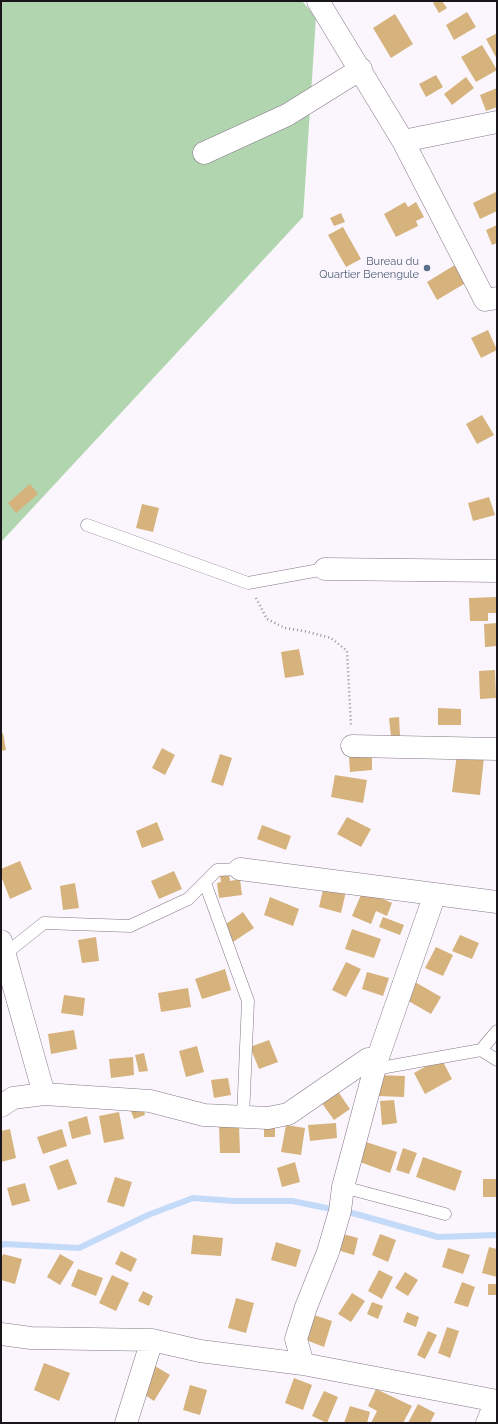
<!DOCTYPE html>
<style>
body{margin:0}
#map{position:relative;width:498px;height:1424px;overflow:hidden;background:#fbf6fd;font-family:Raleway,sans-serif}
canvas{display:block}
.frame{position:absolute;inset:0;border:2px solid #1a151b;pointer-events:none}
</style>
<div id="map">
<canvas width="498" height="1424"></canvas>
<div class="frame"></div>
</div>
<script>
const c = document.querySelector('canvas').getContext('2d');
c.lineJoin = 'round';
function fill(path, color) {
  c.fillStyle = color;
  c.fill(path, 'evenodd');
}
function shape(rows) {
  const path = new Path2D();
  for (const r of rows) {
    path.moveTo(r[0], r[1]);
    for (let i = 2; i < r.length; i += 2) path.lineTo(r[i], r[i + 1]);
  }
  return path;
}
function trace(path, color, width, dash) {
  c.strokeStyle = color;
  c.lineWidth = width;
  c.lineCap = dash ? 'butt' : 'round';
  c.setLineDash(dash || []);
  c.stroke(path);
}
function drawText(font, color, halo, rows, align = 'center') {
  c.font = font + ' Raleway,sans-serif';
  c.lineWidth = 4;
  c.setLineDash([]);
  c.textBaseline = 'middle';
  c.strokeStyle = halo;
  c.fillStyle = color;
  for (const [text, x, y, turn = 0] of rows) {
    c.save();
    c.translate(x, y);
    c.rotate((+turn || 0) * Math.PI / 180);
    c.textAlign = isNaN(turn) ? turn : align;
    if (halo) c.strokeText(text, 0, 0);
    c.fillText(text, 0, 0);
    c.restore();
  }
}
const green = shape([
 [1,1,302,1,316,17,303,217,1,542]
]);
const stream = shape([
 [1,1245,5,1244,79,1248,148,1215,193,1198,234,1201,292,1201,356,1214,438,1237,497,1235]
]);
const building = shape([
 [436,1,442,1,447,8,439,13,433,3],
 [467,12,476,27,454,40,446,25],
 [395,14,413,44,391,58,373,28],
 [497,33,497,59,486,39],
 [482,45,497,70,476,82,461,57],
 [436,75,443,87,426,97,419,84],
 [466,77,474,88,452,105,444,94],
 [497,88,497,107,486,111,480,95],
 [496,192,497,211,480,219,473,203],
 [405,202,408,207,416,202,424,217,416,221,418,226,396,237,384,214],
 [341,213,345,222,334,226,330,218],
 [497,225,497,243,492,245,486,230],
 [343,227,361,259,346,267,328,235],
 [458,263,469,281,437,300,427,282],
 [488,330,497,350,481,358,471,338],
 [482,415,494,435,477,444,466,424],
 [30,484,38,494,16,513,8,503],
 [489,497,495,515,473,521,468,503],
 [142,504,159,508,153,532,136,528],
 [497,597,497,613,488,613,488,621,470,621,469,598],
 [497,623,497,646,485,647,484,624],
 [299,649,304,675,285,678,281,652],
 [495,670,496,698,480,699,479,671],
 [438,708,461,709,461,725,438,725],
 [399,717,400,736,391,737,389,718],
 [3,733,6,750,1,751,1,734],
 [162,748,175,755,165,775,152,768],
 [220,754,232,758,223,786,211,782],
 [457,754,484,757,480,795,452,792],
 [372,755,372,770,350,772,349,757],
 [335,775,367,780,363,803,331,797],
 [347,817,371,829,361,847,337,834],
 [157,822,164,840,142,848,136,831],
 [262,825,291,836,286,850,257,839],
 [20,861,32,889,10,899,1,876,1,869],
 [174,871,182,889,159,899,151,881],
 [229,874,230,881,240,879,242,895,219,898,217,883,221,882,220,876],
 [325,881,347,887,341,913,319,907],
 [75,883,79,908,63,910,60,886],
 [363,890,392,903,387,916,376,911,371,924,352,916],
 [270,897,299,909,293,926,264,915],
 [243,912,254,928,233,942,223,926],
 [383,917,404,925,400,935,379,927],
 [352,929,381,939,374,958,345,949],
 [460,935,479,943,472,959,452,951],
 [96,937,99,961,82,963,78,940],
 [436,947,453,955,443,976,425,968],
 [346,962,361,969,346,997,332,990],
 [225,969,231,990,202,999,195,979],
 [367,972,389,978,383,996,362,989],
 [415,982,441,997,431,1014,405,999],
 [188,988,191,1007,161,1012,158,993],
 [64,995,85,998,83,1016,61,1013],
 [74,1030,77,1049,51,1054,48,1034],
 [269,1040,278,1062,259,1069,250,1047],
 [197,1046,204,1072,186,1077,179,1051],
 [144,1053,148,1071,139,1072,135,1055],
 [133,1057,134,1075,111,1078,109,1059],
 [441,1058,452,1079,425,1094,414,1073],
 [378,1075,405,1076,404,1097,377,1096],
 [228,1078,231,1095,214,1098,211,1080],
 [337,1090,350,1109,334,1120,321,1102],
 [394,1100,397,1123,382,1125,380,1101],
 [141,1101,145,1115,134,1119,129,1106],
 [119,1112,124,1139,104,1143,99,1116],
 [87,1116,91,1134,72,1139,68,1122],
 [336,1123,337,1138,310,1141,308,1125],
 [219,1125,239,1125,240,1153,220,1153],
 [286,1125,305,1128,301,1155,281,1152],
 [264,1127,275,1127,275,1137,264,1137],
 [10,1129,16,1158,1,1162,1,1131],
 [62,1129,67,1146,43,1154,37,1137],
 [366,1142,397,1152,390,1173,360,1162],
 [403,1148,417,1153,409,1174,396,1170],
 [423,1157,462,1171,455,1191,416,1177],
 [68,1159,77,1184,58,1190,49,1166],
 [295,1162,300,1182,282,1187,277,1168],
 [115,1177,132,1182,124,1207,107,1202],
 [483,1179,497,1179,497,1197,483,1197],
 [25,1183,30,1201,12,1206,7,1188],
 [339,1233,358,1238,354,1255,334,1249],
 [380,1234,396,1240,388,1262,372,1255],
 [193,1235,223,1238,221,1256,191,1254],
 [276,1242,301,1250,296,1267,271,1260],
 [489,1247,497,1249,497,1277,482,1273],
 [448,1248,470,1255,463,1274,442,1267],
 [121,1251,137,1259,131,1272,115,1264],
 [3,1254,22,1259,15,1284,1,1280,1,1261],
 [60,1254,74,1262,60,1285,47,1277],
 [78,1269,103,1278,96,1296,71,1286],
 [379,1270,393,1277,382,1299,368,1291],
 [405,1272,418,1280,408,1296,395,1288],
 [112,1275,129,1283,116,1311,99,1303],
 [462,1282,475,1287,468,1307,454,1303],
 [488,1284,497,1284,497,1295,488,1295],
 [143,1291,153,1296,149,1306,138,1301],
 [352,1293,365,1301,351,1322,338,1314],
 [236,1298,254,1303,246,1333,228,1328],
 [372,1302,383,1306,378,1319,367,1314],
 [407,1312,419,1317,416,1327,403,1322],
 [314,1315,332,1321,324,1347,306,1340],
 [447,1327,459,1331,450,1358,438,1353],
 [428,1331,437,1335,425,1359,417,1355],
 [44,1363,70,1373,59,1401,34,1390],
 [155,1366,170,1375,154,1401,139,1391],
 [294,1378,312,1385,303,1410,285,1403],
 [190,1385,207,1390,200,1415,183,1410],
 [376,1389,412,1406,403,1423,371,1423,377,1411,368,1406],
 [324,1391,338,1397,327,1423,312,1416],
 [418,1404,435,1413,430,1423,408,1423],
 [350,1406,370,1412,367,1423,344,1423]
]);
const path = shape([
 [256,598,267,619,285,628,304,631,331,638,347,651,351,726]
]);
const service = shape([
 [87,525,248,583,325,569],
 [205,883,248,1001,243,1117],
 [5,954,44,923,130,926,188,899,217,870,240,869],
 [481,1050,497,1060],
 [375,1069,481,1050,497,1031],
 [343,1187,445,1214]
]);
const minor = shape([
 [318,1,403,141,485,300,497,298],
 [403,141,497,122],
 [204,153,287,115,361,69],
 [325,569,497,571],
 [352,746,497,749],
 [240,869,497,902],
 [1,941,44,1094],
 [1,1106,13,1098,44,1094,150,1101,204,1115,268,1118,288,1114,368,1059,377,1060],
 [1,1334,31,1338,152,1340,200,1351,303,1364,497,1401],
 [303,1364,296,1339,306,1307,328,1252,340,1211,343,1187,377,1060,435,894],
 [126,1423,152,1340],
 [487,1423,496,1401]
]);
const markers = [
 [427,268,4,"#5c6f8a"]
];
const serviceNames = [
 ["Bureau du",419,262],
 ["Quartier Benengule",419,275]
];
fill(green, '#b1d5ae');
trace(stream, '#c3daf8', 6);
fill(building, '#d6b27d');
trace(service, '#847788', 13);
trace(minor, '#847788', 23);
trace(path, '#959097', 2.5, [1, 3]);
trace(service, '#fff', 12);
trace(minor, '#fff', 22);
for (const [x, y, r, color] of markers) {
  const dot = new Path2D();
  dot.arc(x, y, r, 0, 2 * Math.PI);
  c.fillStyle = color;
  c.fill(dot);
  trace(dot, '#fbf6fd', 1.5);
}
drawText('11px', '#4e5e75', '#fbf6fd', serviceNames, 'right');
</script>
